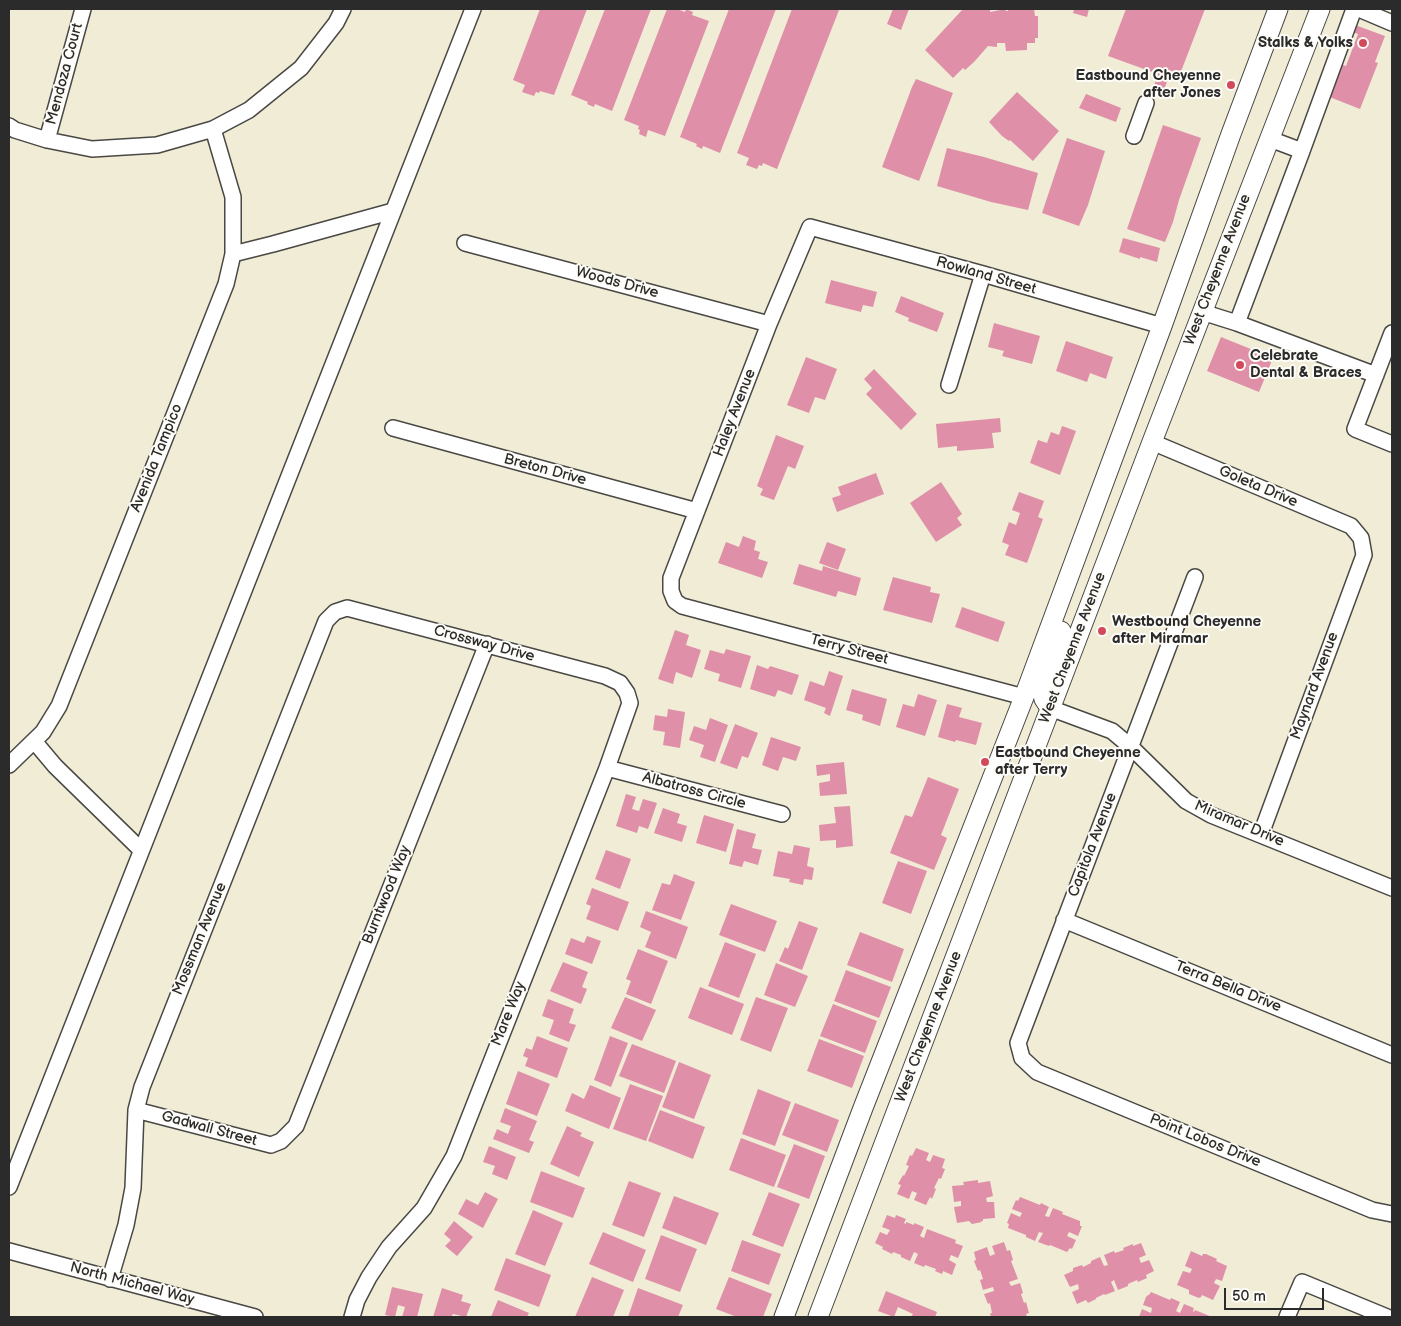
<!DOCTYPE html>
<style>
body{margin:0}
#map{position:relative;width:1401px;height:1326px;overflow:hidden;background:#f0ecd5;font-family:"Balsamiq Sans",sans-serif}
canvas{display:block}
.frame{position:absolute;inset:0;border:10px solid #2b2b2b;pointer-events:none}
.scale{position:absolute;left:1224px;top:1288px;width:100px;height:22px;box-sizing:border-box;border:2px solid #2b2b2b;border-top:0;padding-left:6px;font-size:15px;line-height:18px;white-space:nowrap;color:#2b2b2b;-webkit-text-stroke:4px #fdfcf7;paint-order:stroke}
</style>
<div id="map">
<canvas width="1401" height="1326"></canvas>
<div class="frame"></div>
<div class="scale">50 m</div>
</div>
<script>
const c = document.querySelector('canvas').getContext('2d');
c.lineJoin = 'round';
function fill(path, color) {
  c.fillStyle = color;
  c.fill(path, 'evenodd');
}
function shape(rows) {
  const path = new Path2D();
  for (const r of rows) {
    path.moveTo(r[0], r[1]);
    for (let i = 2; i < r.length; i += 2) path.lineTo(r[i], r[i + 1]);
  }
  return path;
}
function trace(path, color, width, dash) {
  c.strokeStyle = color;
  c.lineWidth = width;
  c.lineCap = dash ? 'butt' : 'round';
  c.setLineDash(dash || []);
  c.stroke(path);
}
function drawText(font, color, halo, rows, align = 'center') {
  c.font = font + ' "Balsamiq Sans",sans-serif';
  c.lineWidth = 4;
  c.setLineDash([]);
  c.textBaseline = 'middle';
  c.strokeStyle = halo;
  c.fillStyle = color;
  for (const [text, x, y, turn = 0] of rows) {
    c.save();
    c.translate(x, y);
    c.rotate((+turn || 0) * Math.PI / 180);
    c.textAlign = isNaN(turn) ? turn : align;
    if (halo) c.strokeText(text, 0, 0);
    c.fillText(text, 0, 0);
    c.restore();
  }
}
const building = shape([
 [540,9,587,9,554,95,540,91,539,93,536,92,534,96,522,92,525,85,513,80],
 [605,9,651,9,612,111,595,104,594,107,587,104,588,102,571,95],
 [667,9,677,9,685,12,686,9,693,12,692,15,709,21,665,136,648,130,646,137,639,134,640,130,638,129,639,126,624,120],
 [729,9,776,9,720,153,703,146,702,149,696,146,697,144,680,137],
 [792,9,839,10,777,169,763,163,762,166,759,165,757,169,746,165,749,158,737,153],
 [893,9,909,9,901,30,887,24],
 [963,9,990,9,990,12,1005,9,1006,11,1008,11,1008,9,1034,9,1035,16,1038,16,1038,38,1035,38,1035,43,1027,43,1027,50,1006,51,1005,43,997,43,997,47,988,46,974,62,965,70,963,68,953,78,925,50],
 [1074,9,1089,9,1087,17,1073,13],
 [1126,9,1205,9,1177,82,1168,79,1162,95,1152,91,1158,74,1108,56],
 [1355,25,1385,36,1375,62,1378,63,1360,109,1327,96,1340,64,1346,66,1358,34,1352,32],
 [916,79,953,93,919,181,882,167,912,87],
 [1017,92,1059,131,1033,161,1010,140,1009,141,1002,136,989,122],
 [1086,94,1121,108,1116,122,1079,108],
 [1163,125,1201,138,1179,200,1173,222,1165,242,1127,229],
 [1067,138,1105,151,1088,205,1079,226,1042,213],
 [947,148,984,157,1038,173,1028,210,991,202,937,186],
 [1123,238,1160,248,1157,262,1140,257,1140,259,1119,252],
 [831,280,877,292,873,307,863,305,861,312,825,303],
 [901,296,944,313,937,332,908,321,909,318,895,312],
 [994,323,1040,336,1032,364,1002,356,1004,351,988,347],
 [1221,337,1273,358,1259,392,1207,371],
 [1066,341,1113,357,1106,379,1090,373,1087,382,1056,371],
 [806,357,837,369,825,400,815,397,809,413,787,405],
 [874,369,917,414,901,430,866,394,872,388,864,379],
 [1000,418,1001,432,992,433,994,448,957,451,957,446,938,448,936,424],
 [1062,426,1076,431,1060,475,1030,463,1038,440,1047,443,1051,432,1059,435],
 [776,435,804,446,795,469,788,466,774,500,760,495,763,489,757,486],
 [876,473,884,494,837,512,832,498,841,495,838,487],
 [941,482,962,514,957,518,962,525,936,542,910,503],
 [1019,492,1044,501,1038,517,1043,519,1027,563,1005,555,1009,545,1002,542,1009,522,1016,525,1020,513,1012,510],
 [743,536,756,541,754,550,760,552,758,559,768,562,762,578,718,563,726,542,739,547],
 [827,542,846,549,838,570,819,563],
 [799,564,822,571,823,566,861,578,856,596,838,591,836,597,793,584],
 [893,577,931,587,930,592,940,594,932,623,883,610],
 [962,607,1005,622,998,642,955,627],
 [675,630,689,635,686,645,701,650,692,678,676,672,673,684,658,679],
 [726,649,751,656,741,688,718,681,720,674,704,669,710,650,724,654],
 [757,665,768,669,770,666,799,675,792,695,778,690,775,697,750,689],
 [829,671,843,676,830,716,824,713,826,708,804,700,810,681,824,686],
 [852,689,887,699,880,726,862,720,863,715,846,710],
 [918,694,937,700,925,736,896,727,903,704,914,707],
 [947,704,962,708,959,717,982,723,976,745,956,740,955,742,938,737],
 [668,709,685,712,680,748,663,745,665,732,653,730,655,715,667,717],
 [710,718,728,725,715,762,700,757,704,745,689,740,694,726,706,730],
 [735,724,758,733,748,758,742,756,737,769,720,763],
 [771,737,801,747,796,761,783,757,778,771,762,765],
 [844,762,847,794,820,796,819,783,830,781,830,774,817,776,816,765],
 [928,777,959,789,941,835,947,838,934,870,890,853,905,815,912,817],
 [626,794,636,797,632,809,639,811,643,799,657,803,648,829,639,826,637,833,616,826],
 [850,806,853,846,836,848,836,840,820,841,819,825,836,823,834,807],
 [663,808,680,814,677,823,687,826,682,842,654,833],
 [704,815,734,824,726,852,696,843],
 [737,829,756,834,752,848,762,850,758,865,744,861,742,867,729,864],
 [794,845,810,848,807,866,814,868,812,880,804,879,803,885,789,882,790,879,773,876,778,851,792,854],
 [606,850,631,859,620,889,595,879],
 [898,861,927,871,911,914,882,903],
 [674,874,695,882,681,920,652,910,662,883,670,885],
 [592,888,629,902,618,931,586,919,591,906,586,904],
 [731,904,777,921,765,952,719,935],
 [646,911,688,927,676,959,645,947,651,932,640,927],
 [799,921,818,928,802,970,779,961,785,947,788,949],
 [860,932,904,949,892,982,847,965],
 [587,936,601,941,592,964,565,954,571,938,584,943],
 [725,942,756,954,739,998,708,986],
 [638,949,668,961,651,1004,626,994,631,981,626,979],
 [563,962,588,972,582,987,587,989,581,1004,550,991],
 [776,963,808,976,795,1007,764,995],
 [846,970,891,987,879,1018,834,1001],
 [700,987,744,1004,732,1035,688,1018],
 [625,997,656,1010,642,1041,611,1028],
 [756,997,788,1008,771,1052,740,1040],
 [548,999,574,1009,569,1023,576,1025,569,1042,549,1034,554,1020,542,1016],
 [833,1004,877,1021,865,1053,820,1036],
 [537,1036,568,1048,557,1078,525,1066,528,1058,523,1056,526,1048,532,1050],
 [610,1036,628,1043,611,1087,594,1080],
 [819,1039,864,1056,852,1088,807,1071],
 [632,1044,676,1061,664,1093,619,1076],
 [679,1062,711,1075,694,1119,662,1107],
 [518,1071,550,1084,537,1116,506,1104],
 [630,1084,663,1096,646,1141,613,1129],
 [590,1085,621,1098,609,1129,565,1111,572,1093,584,1099],
 [758,1089,791,1102,775,1146,742,1134],
 [795,1103,839,1120,827,1152,782,1135],
 [505,1108,537,1121,529,1140,534,1142,529,1153,493,1139,497,1129,508,1134,511,1126,500,1122],
 [660,1110,705,1127,693,1159,648,1141],
 [567,1126,582,1133,580,1136,594,1142,579,1177,550,1164],
 [741,1138,786,1155,774,1187,729,1170],
 [794,1144,825,1156,809,1199,777,1187],
 [489,1146,516,1157,507,1180,492,1174,495,1166,483,1162],
 [916,1148,929,1153,926,1160,930,1162,933,1155,945,1159,942,1168,945,1169,941,1179,939,1178,934,1188,936,1189,932,1199,930,1197,926,1205,914,1200,917,1193,912,1191,909,1199,897,1194,901,1185,898,1184,903,1175,904,1176,909,1166,906,1165,910,1155,912,1156],
 [541,1171,585,1188,573,1218,530,1202],
 [978,1180,978,1183,990,1181,993,1196,986,1198,987,1202,994,1202,995,1218,983,1219,983,1221,981,1221,982,1222,972,1224,969,1221,957,1223,954,1207,961,1206,961,1201,954,1202,952,1186,964,1185,963,1182],
 [629,1181,661,1193,644,1237,612,1225],
 [485,1192,498,1199,483,1228,458,1214,466,1199,478,1205],
 [769,1192,800,1204,783,1247,752,1235],
 [674,1196,719,1213,706,1245,662,1228],
 [1020,1197,1040,1205,1041,1203,1049,1207,1045,1216,1049,1217,1053,1208,1063,1212,1062,1214,1080,1221,1080,1226,1082,1226,1078,1236,1069,1232,1067,1236,1076,1240,1072,1249,1070,1248,1067,1252,1050,1245,1049,1246,1038,1242,1043,1233,1039,1232,1035,1241,1026,1237,1026,1235,1008,1228,1009,1224,1007,1223,1011,1213,1020,1217,1022,1213,1012,1209,1016,1200,1018,1201],
 [533,1210,563,1223,545,1266,515,1254],
 [887,1215,895,1218,896,1215,906,1219,904,1223,906,1224,906,1222,914,1225,914,1223,924,1227,920,1236,924,1238,927,1229,956,1240,955,1243,963,1246,958,1258,951,1255,949,1260,956,1264,952,1275,943,1271,942,1274,935,1271,936,1269,925,1265,924,1267,914,1263,918,1254,914,1252,910,1261,901,1257,901,1255,893,1252,892,1254,882,1249,883,1247,875,1243,880,1232,887,1235,890,1230,882,1227],
 [454,1221,473,1237,457,1256,445,1246,451,1240,444,1234],
 [603,1232,646,1250,633,1282,589,1264],
 [661,1235,697,1249,680,1292,645,1279],
 [742,1240,781,1254,769,1285,731,1271],
 [1004,1242,1007,1251,1010,1250,1013,1260,1011,1261,1018,1279,1009,1282,1011,1286,1020,1283,1023,1293,1021,1294,1024,1303,1026,1302,1029,1313,1026,1314,1027,1317,991,1317,990,1313,992,1313,990,1303,988,1304,984,1294,994,1291,993,1287,983,1290,980,1280,983,1279,980,1270,978,1271,974,1261,976,1260,974,1252,987,1247,990,1256,995,1254,992,1246],
 [1141,1243,1146,1255,1139,1258,1141,1263,1149,1260,1154,1271,1146,1275,1147,1278,1138,1282,1137,1280,1128,1284,1128,1286,1118,1290,1114,1280,1111,1282,1115,1291,1105,1295,1104,1294,1096,1298,1096,1299,1088,1303,1086,1300,1077,1304,1072,1292,1079,1289,1078,1284,1070,1287,1064,1275,1073,1271,1073,1268,1082,1265,1083,1267,1091,1263,1091,1261,1100,1257,1104,1266,1108,1265,1104,1255,1114,1251,1115,1253,1124,1250,1123,1248,1133,1244,1133,1246],
 [1191,1251,1202,1256,1203,1254,1206,1254,1217,1259,1216,1261,1227,1266,1222,1281,1216,1279,1214,1283,1220,1286,1213,1300,1202,1295,1201,1297,1199,1298,1189,1294,1189,1290,1177,1285,1183,1271,1190,1273,1192,1269,1185,1266],
 [506,1258,551,1275,539,1307,494,1290],
 [592,1277,624,1290,613,1317,575,1317],
 [729,1277,772,1294,763,1317,737,1317,716,1309],
 [392,1287,423,1294,417,1317,402,1317,405,1307,398,1305,395,1317,385,1315],
 [442,1288,463,1295,461,1301,471,1304,466,1317,453,1314,451,1317,433,1317],
 [638,1288,683,1305,678,1317,628,1317],
 [886,1291,937,1312,935,1317,911,1317,913,1314,898,1307,894,1317,878,1311],
 [1151,1292,1170,1300,1171,1298,1180,1302,1176,1311,1180,1313,1184,1304,1194,1308,1193,1311,1194,1312,1195,1310,1212,1317,1139,1317,1142,1309,1151,1313,1152,1308,1143,1305,1146,1297,1148,1295,1149,1295],
 [498,1300,529,1313,527,1317,491,1317]
]);
const minor = shape([
 [1359,9,1392,23],
 [9,126,15,130,47,140,92,149,157,145,213,129,249,110,301,68,336,23,343,9],
 [1134,136,1146,103],
 [1270,139,1302,151,1354,9],
 [47,140,83,9],
 [465,243,769,324],
 [233,254,273,244,393,211],
 [1202,312,1237,323,1376,375],
 [1237,323,1302,151],
 [1392,333,1355,429,1392,444],
 [949,385,983,274],
 [393,428,697,511],
 [1152,442,1351,526,1361,538,1364,555,1261,834],
 [1195,577,1018,1043,1022,1058,1037,1072,1372,1210,1392,1214],
 [1024,697,682,606,675,601,671,591,671,578,769,324,810,227,983,274,1162,326],
 [1050,708,1112,731,1131,747,1186,801,1211,815,1392,888],
 [34,741,55,766,141,850],
 [9,765,43,732,59,706,226,284,233,254,233,197,213,129],
 [607,768,782,814],
 [1064,920,1392,1055],
 [136,1110,271,1145,281,1141,296,1126,487,644],
 [9,1187,473,9],
 [9,1251,255,1317],
 [110,1279,126,1225,133,1188,136,1110,142,1087,326,621,335,612,347,608,605,676,620,683,627,693,630,703,607,768,454,1156,424,1208,389,1247,369,1277,357,1300,352,1317],
 [1287,1317,1302,1282,1387,1317]
]);
const major = shape([
 [1050,708,1044,699,1042,691,1061,631],
 [784,1317,863,1108,1024,697,1162,326,1231,134,1278,9],
 [818,1317,1152,442,1320,9]
]);
const markers = [
 [1363,43,5,"#d1495b"],
 [1231,85,5,"#d1495b"],
 [1240,365,5,"#d1495b"],
 [1102,631,5,"#d1495b"],
 [985,762,5,"#d1495b"]
];
const poiNames = [
 ["Stalks & Yolks",1353,43,"right"],
 ["Eastbound Cheyenne",1221,76,"right"],
 ["after Jones",1221,93,"right"],
 ["Celebrate",1250,356],
 ["Dental & Braces",1250,373],
 ["Westbound Cheyenne",1112,622],
 ["after Miramar",1112,639],
 ["Eastbound Cheyenne",995,753],
 ["after Terry",995,770]
];
const streetNames = [
 ["Mendoza Court",65,74,-75],
 ["West Cheyenne Avenue",1218,270,-69],
 ["Rowland Street",986,276,16],
 ["Woods Drive",617,283,15],
 ["Haley Avenue",735,413,-69],
 ["Avenida Tampico",157,458,-68],
 ["Breton Drive",545,470,15],
 ["Goleta Drive",1258,487,23],
 ["Crossway Drive",484,644,15],
 ["West Cheyenne Avenue",1073,648,-69],
 ["Terry Street",849,650,15],
 ["Maynard Avenue",1315,686,-70],
 ["Albatross Circle",694,791,15],
 ["Miramar Drive",1239,824,23],
 ["Capitola Avenue",1093,845,-69],
 ["Burntwood Way",387,895,-68],
 ["Mossman Avenue",200,939,-68],
 ["Terra Bella Drive",1228,987,22],
 ["Mare Way",509,1014,-68],
 ["West Cheyenne Avenue",929,1027,-69],
 ["Gadwall Street",209,1129,15],
 ["Point Lobos Drive",1205,1141,22],
 ["North Michael Way",132,1284,15]
];
fill(building, '#df90a8');
trace(minor, '#494844', 18);
trace(major, '#494844', 21);
trace(minor, '#fff', 15);
trace(major, '#fff', 19);
for (const [x, y, r, color] of markers) {
  const dot = new Path2D();
  dot.arc(x, y, r, 0, 2 * Math.PI);
  c.fillStyle = color;
  c.fill(dot);
  trace(dot, '#fdfcf7', 2);
}
drawText('bold 15px', '#2b2b2b', '#fdfcf7', poiNames, 'left');
drawText('15px', '#2b2b2b', '#fdfcf7', streetNames);
</script>
